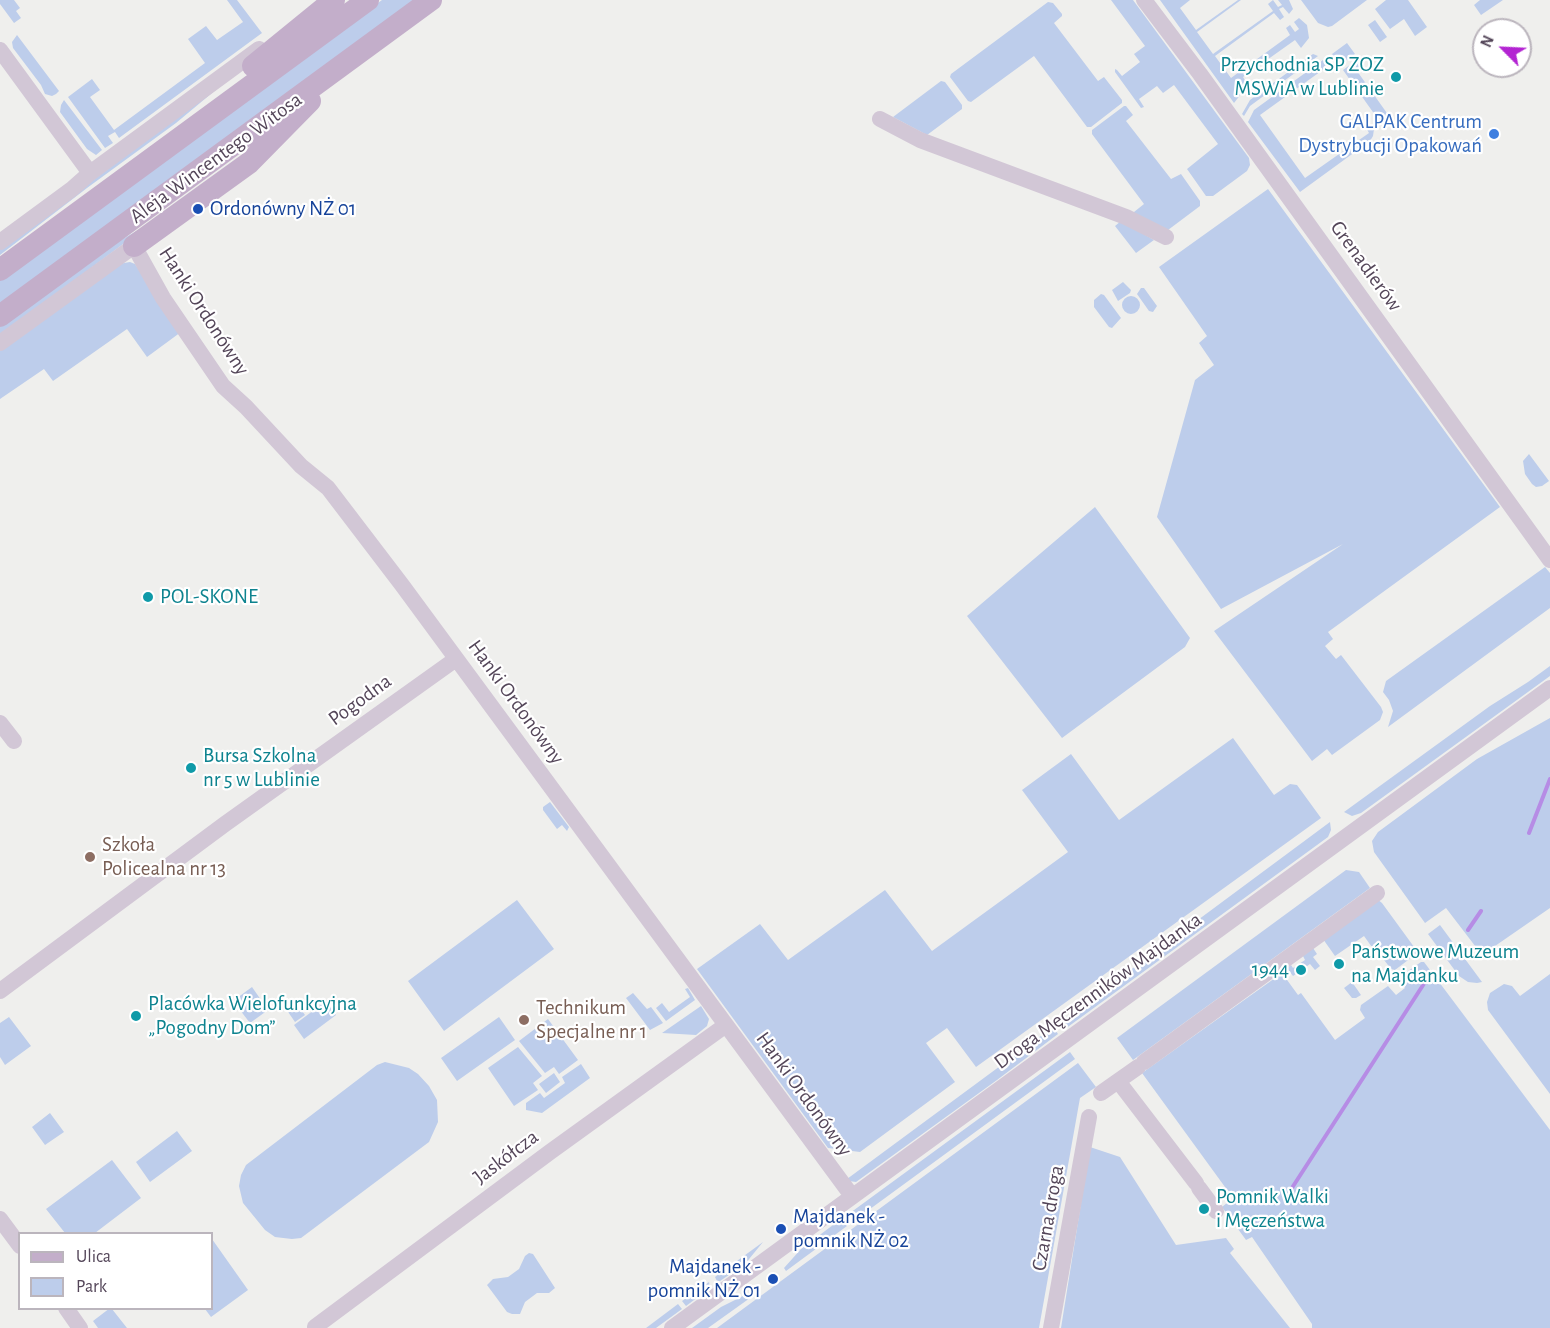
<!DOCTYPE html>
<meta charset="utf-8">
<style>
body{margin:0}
#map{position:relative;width:1550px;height:1328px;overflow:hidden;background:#efefed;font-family:"Alegreya Sans",sans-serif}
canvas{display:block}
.legend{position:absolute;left:18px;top:1232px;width:195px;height:78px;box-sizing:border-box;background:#fff;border:2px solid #bbb5bd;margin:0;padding:8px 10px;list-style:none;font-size:18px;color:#544659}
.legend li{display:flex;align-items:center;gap:12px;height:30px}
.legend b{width:30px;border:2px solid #bbb5bd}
.north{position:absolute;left:1472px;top:18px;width:60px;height:60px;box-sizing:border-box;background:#fff;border:2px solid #bbb5bd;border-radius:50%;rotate:294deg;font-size:16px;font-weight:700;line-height:24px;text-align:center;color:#544659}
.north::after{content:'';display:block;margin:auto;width:21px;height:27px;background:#b324d2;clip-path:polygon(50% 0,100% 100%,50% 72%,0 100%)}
</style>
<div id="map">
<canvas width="1550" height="1328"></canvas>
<ul class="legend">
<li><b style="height:8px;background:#c3aeca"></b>Ulica</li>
<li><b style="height:16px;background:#bdcdeb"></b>Park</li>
</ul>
<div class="north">N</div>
</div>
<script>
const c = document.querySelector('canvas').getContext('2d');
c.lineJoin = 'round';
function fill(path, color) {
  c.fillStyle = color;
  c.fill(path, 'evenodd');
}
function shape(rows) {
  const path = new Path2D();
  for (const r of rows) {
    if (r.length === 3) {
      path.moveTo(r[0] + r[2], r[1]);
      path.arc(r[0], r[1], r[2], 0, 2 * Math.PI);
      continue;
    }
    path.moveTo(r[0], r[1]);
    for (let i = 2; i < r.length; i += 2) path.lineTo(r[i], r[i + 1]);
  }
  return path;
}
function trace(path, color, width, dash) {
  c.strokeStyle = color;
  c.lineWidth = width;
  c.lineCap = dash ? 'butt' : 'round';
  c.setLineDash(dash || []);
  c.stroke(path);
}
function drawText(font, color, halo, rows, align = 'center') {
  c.font = font + ' "Alegreya Sans",sans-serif';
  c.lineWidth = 4.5;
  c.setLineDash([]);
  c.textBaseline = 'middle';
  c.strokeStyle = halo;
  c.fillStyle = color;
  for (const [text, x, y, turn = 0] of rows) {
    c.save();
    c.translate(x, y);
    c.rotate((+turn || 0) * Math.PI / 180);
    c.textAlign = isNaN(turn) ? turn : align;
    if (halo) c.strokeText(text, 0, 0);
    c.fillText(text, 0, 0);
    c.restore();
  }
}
const green = shape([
 [0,0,14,0,20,8,16,11,21,18,14,23,0,4],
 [227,0,237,0,262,33,119,138,115,132,108,136,113,143,105,148,68,97,92,79,100,90,90,97,114,130,205,63,188,39,206,26,217,40,243,22],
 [382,0,417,0,0,308,0,280],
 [1111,0,1133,0,1249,158,1250,165,1247,171,1213,196,1206,196,1187,169,1218,144,1174,85,1163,93,1157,86,1139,99,1144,107,1141,108,1115,72,1115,69,1117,70,1122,76,1140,62,1134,54,1145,46],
 [1160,0,1190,0,1180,8,1196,30,1238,0,1241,0,1197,32,1213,54,1273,11,1268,4,1273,0,1278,7,1282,5,1278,0,1289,0,1293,9,1289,14,1283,7,1279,9,1284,17,1280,20,1274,13,1215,56,1231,78,1290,35,1286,28,1290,25,1295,32,1299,29,1294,22,1299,18,1307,25,1309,38,1301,48,1295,40,1243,77,1248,85,1234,103],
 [1301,0,1367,0,1332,26,1328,27,1318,23],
 [1386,0,1408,0,1427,27,1415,36,1404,19,1390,29,1375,9],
 [1480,0,1503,0,1481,15,1474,5],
 [1048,2,1053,3,1062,14,1062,16,1054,23,1098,81,1104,77,1122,100,1122,103,1091,127,1087,127,1034,56,971,102,968,101,950,77,951,74],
 [1375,20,1387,37,1380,42,1368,25],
 [17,35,59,91,56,94,52,96,45,94,41,85,13,48,12,42],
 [1347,43,1355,54,1340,65,1332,54],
 [1313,54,1318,56,1250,106,1244,116,1242,114,1250,100],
 [1359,58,1364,66,1357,71,1389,116,1380,122,1343,70],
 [1323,60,1326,64,1324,69,1260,115,1305,178,1369,133,1364,124,1368,124,1374,129,1373,136,1370,141,1300,192,1248,122,1254,110],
 [941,81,945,82,962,105,962,109,927,135,893,117],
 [224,83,176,123,87,188,0,255,0,249],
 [64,100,102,150,96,155,87,149,60,112,61,105],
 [1124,106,1126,106,1133,115,1126,121,1171,179,1181,174,1200,201,1200,206,1168,230,1133,216,1134,212,1144,204,1092,134,1092,130],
 [1268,189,1500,507,1328,632,1333,639,1325,646,1336,659,1341,655,1381,707,1383,712,1380,720,1332,755,1327,749,1312,761,1214,631,1343,544,1221,609,1157,517,1195,380,1214,365,1199,343,1207,336,1159,267],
 [182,200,0,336,0,327,102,251,140,229],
 [1121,221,1154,240,1136,253,1115,226],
 [130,262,135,264,181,332,147,357,127,329,53,381,44,369,0,399,0,351,118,264],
 [1123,282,1131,290,1130,293,1118,301,1112,290],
 [1141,288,1144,288,1157,306,1153,312,1149,311,1137,294],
 [1101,294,1104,295,1121,318,1112,328,1109,327,1094,307,1094,300],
 [1131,305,9],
 [1529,454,1549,481,1542,486,1536,487,1532,484,1525,474,1523,461],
 [1095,507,1190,638,1185,647,1062,738,967,616],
 [1545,567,1550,573,1550,608,1388,727,1393,711,1389,700,1383,692,1386,681],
 [1550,666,1550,676,1361,813,1352,816,1344,812,1490,706,1528,682],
 [1550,718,1550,908,1482,955,1446,908,1425,923,1374,852,1372,841,1378,832,1477,759],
 [1233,738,1274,795,1290,784,1297,785,1321,818,976,1067,947,1028,926,1043,955,1082,860,1152,828,1148,697,969,760,924,788,960,885,890,932,951,1068,852,1022,790,1071,754,1119,820],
 [550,802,569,827,567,831,562,825,557,829,543,810,543,807],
 [1330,822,1331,830,1328,837,1065,1029,1059,1023],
 [1346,870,1359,872,1370,888,1133,1060,1117,1038],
 [1377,899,1382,903,1417,951,1416,954,1395,970,1391,969,1381,956,1379,957,1364,936,1335,956,1323,939],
 [517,900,554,949,444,1031,408,981],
 [1440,925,1482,982,1477,983,1468,982,1459,976,1428,934],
 [1313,948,1317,954,1313,957,1320,966,1315,970,1310,964,1293,976,1287,968,1291,965,1293,968,1305,960,1303,956],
 [1421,962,1424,962,1550,1130,1550,1328,1312,1328,1312,1324,1252,1237,1246,1240,1222,1207,1233,1198,1142,1073,1282,973,1298,995,1301,993,1335,1040,1365,1018,1360,1010,1361,1005,1388,986,1396,995,1405,988,1398,978],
 [1550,974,1550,1094,1488,1010,1487,1002,1490,993,1504,984,1512,986,1520,996],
 [1352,982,1361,995,1356,998,1352,998,1344,988],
 [252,987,268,1010,250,1023,233,1001],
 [688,988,695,1000,666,1021,656,1008,662,1003,669,1012,690,997,685,989],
 [633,993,647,1009,651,1007,663,1023,650,1030,626,998],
 [326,1001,336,1015,304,1039,294,1025],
 [296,1002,305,1015,295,1022,286,1009],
 [701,1006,709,1019,707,1026,696,1035,662,1033],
 [9,1017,31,1046,5,1065,0,1057,0,1023],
 [499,1017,515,1040,457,1081,441,1058],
 [548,1019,578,1060,559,1074,554,1067,545,1073,519,1041],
 [1053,1027,1058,1034,997,1080,856,1182,849,1181,847,1179],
 [518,1047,542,1076,533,1083,538,1090,514,1106,488,1068],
 [1070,1052,1075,1059,855,1220,850,1213],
 [385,1062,409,1068,418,1074,429,1086,437,1100,438,1122,429,1142,301,1238,292,1239,275,1237,265,1230,243,1203,239,1186,241,1175,246,1165,377,1065],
 [1078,1063,1096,1087,1080,1098,1039,1328,717,1328],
 [581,1064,590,1078,542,1113,526,1110,526,1103,540,1093,544,1098,565,1083,562,1077],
 [554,1073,560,1082,546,1093,539,1084],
 [50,1113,64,1132,45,1145,32,1127],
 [177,1131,192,1151,150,1182,136,1162],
 [1090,1147,1120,1157,1176,1245,1226,1238,1234,1249,1230,1253,1290,1328,1061,1328],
 [112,1160,141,1198,95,1233,65,1233,46,1209],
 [841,1219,847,1226,786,1271,784,1268,801,1249],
 [212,1239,248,1290,211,1317,205,1309,212,1308],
 [763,1242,745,1264,720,1281,717,1281,715,1277],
 [529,1253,533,1254,555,1288,549,1293,537,1293,525,1302,520,1314,512,1314,507,1312,487,1285,493,1279,508,1277,519,1269,525,1256],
 [709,1282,710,1288,686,1306,682,1301],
 [747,1294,750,1298,708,1328,692,1328,721,1307],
 [678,1304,682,1309,656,1328,646,1328],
 [110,1308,112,1309,127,1328,98,1328,93,1321]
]);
const stream = shape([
 [1529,833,1550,779],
 [1468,930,1481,911],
 [1290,1191,1427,979]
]);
const minor = shape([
 [1144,0,1200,74,1550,560],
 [0,50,90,173],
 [880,119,920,140,1126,217,1166,237],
 [0,242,72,189,90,173,259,49],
 [0,343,134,246,163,298,223,386,246,407,301,466,328,488,402,585,852,1196],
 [0,723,14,741],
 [0,991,225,824,456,659],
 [1144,1062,1377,893],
 [1118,1081,1196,1183],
 [1101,1093,1138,1067],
 [1199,1188,1216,1211],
 [0,1219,20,1246],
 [66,1308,80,1328],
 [315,1327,550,1152,726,1025],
 [672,1328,1550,688],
 [1051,1328,1089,1117]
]);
const major = shape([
 [253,66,334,0],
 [134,246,249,163,310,101],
 [0,270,368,0],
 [0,316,431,0]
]);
const markers = [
 [1396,77,6,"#0f9aa8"],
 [1494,134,6,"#3f7fe0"],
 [198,209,6,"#1a4fb4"],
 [148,597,6,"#0f9aa8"],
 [191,768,6,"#0f9aa8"],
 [90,857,6,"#8d6e63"],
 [1339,964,6,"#0f9aa8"],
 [1301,970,6,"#0f9aa8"],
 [136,1016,6,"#0f9aa8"],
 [524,1020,6,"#8d6e63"],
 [1204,1209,6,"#0f9aa8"],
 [781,1229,6,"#1a4fb4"],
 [773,1279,6,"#1a4fb4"]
];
const cultureNames = [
 ["Przychodnia SP ZOZ",1384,65,"right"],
 ["MSWiA w Lublinie",1384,89,"right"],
 ["POL-SKONE",160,597],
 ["Bursa Szkolna",203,756],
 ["nr 5 w Lublinie",203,780],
 ["Państwowe Muzeum",1351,952],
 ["na Majdanku",1351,976],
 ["1944",1289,970,"right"],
 ["Placówka Wielofunkcyjna",148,1004],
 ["„Pogodny Dom”",148,1028],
 ["Pomnik Walki",1216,1197],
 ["i Męczeństwa",1216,1221]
];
const shopNames = [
 ["GALPAK Centrum",1482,122],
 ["Dystrybucji Opakowań",1482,146]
];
const streetNames = [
 ["Aleja Wincentego Witosa",216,158,-36],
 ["Grenadierów",1366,266,54],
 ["Hanki Ordonówny",204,311,57],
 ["Pogodna",360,700,-36],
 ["Hanki Ordonówny",516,702,54],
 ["Droga Męczenników Majdanka",1098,991,-36],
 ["Hanki Ordonówny",804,1094,54],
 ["Jaskółcza",506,1157,-37],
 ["Czarna droga",1048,1218,-80]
];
const transitNames = [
 ["Ordonówny NŻ 01",210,209],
 ["Majdanek -",793,1217],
 ["pomnik NŻ 02",793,1241],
 ["Majdanek -",761,1267,"right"],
 ["pomnik NŻ 01",761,1291,"right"]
];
const educationNames = [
 ["Szkoła",102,845],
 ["Policealna nr 13",102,869],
 ["Technikum",536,1008],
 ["Specjalne nr 1",536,1032]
];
fill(green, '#bdcdeb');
trace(stream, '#b68ce5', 4);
trace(minor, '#d2c7d6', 16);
trace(major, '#c3aeca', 22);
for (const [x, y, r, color] of markers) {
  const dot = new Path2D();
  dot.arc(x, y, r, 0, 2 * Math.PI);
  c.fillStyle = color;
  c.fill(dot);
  trace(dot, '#fff', 2);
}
drawText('21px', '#0d838f', '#fff', cultureNames, 'left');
drawText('21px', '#366cbe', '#fff', shopNames, 'right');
drawText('21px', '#544659', '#fff', streetNames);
drawText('21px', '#164399', '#fff', transitNames, 'left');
drawText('21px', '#785e54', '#fff', educationNames, 'left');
</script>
